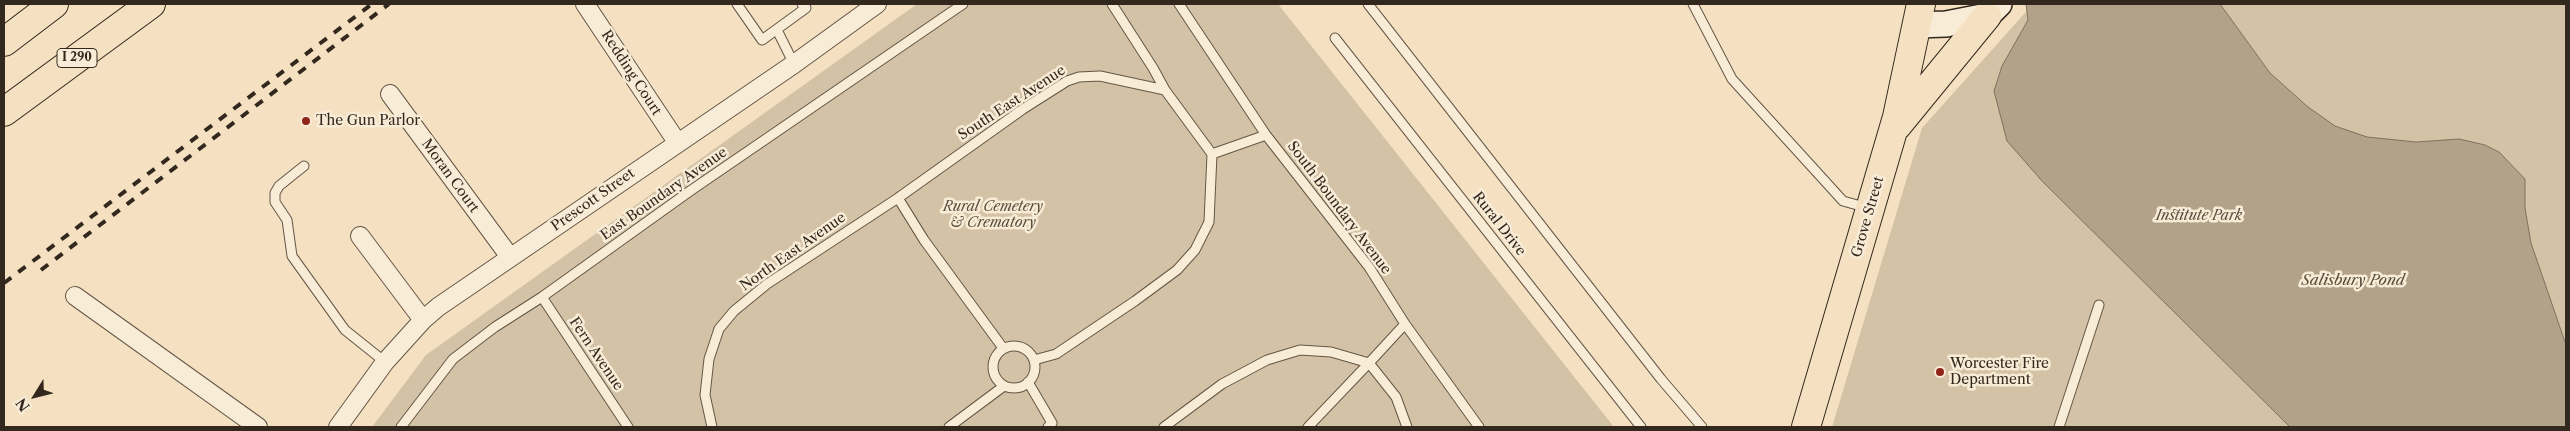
<!DOCTYPE html>
<style>
body{margin:0}
#map{position:relative;width:2570px;height:431px;overflow:hidden;background:#f5e1c2;font-family:"Libre Caslon Text",serif}
canvas{display:block}
.frame{position:absolute;inset:0;border:5px solid #33281d;pointer-events:none}
.north{position:absolute;left:10px;top:371px;width:50px;height:50px;-webkit-text-stroke:4px #f8ecd7;paint-order:stroke;rotate:234deg;font-size:14px;font-weight:700;line-height:20px;text-align:center;color:#33281d}
.north::after{content:'';display:block;margin:auto;width:18px;height:22px;background:#33281d;clip-path:polygon(50% 0,100% 100%,50% 72%,0 100%)}
</style>
<div id="map">
<canvas width="2570" height="431"></canvas>
<div class="frame"></div>
<div class="north">N</div>
</div>
<script>
const c = document.querySelector('canvas').getContext('2d');
c.lineJoin = 'round';
function fill(path, color) {
  c.fillStyle = color;
  c.fill(path, 'evenodd');
}
function shape(rows) {
  const path = new Path2D();
  for (const r of rows) {
    if (r.length === 3) {
      path.moveTo(r[0] + r[2], r[1]);
      path.arc(r[0], r[1], r[2], 0, 2 * Math.PI);
      continue;
    }
    path.moveTo(r[0], r[1]);
    for (let i = 2; i < r.length; i += 2) path.lineTo(r[i], r[i + 1]);
  }
  return path;
}
function trace(path, color, width, dash) {
  c.strokeStyle = color;
  c.lineWidth = width;
  c.lineCap = dash ? 'butt' : 'round';
  c.setLineDash(dash || []);
  c.stroke(path);
}
function drawText(font, color, halo, rows, align = 'center') {
  c.font = font + ' "Libre Caslon Text",serif';
  c.lineWidth = 5;
  c.setLineDash([]);
  c.textBaseline = 'middle';
  c.strokeStyle = halo;
  c.fillStyle = color;
  for (const [text, x, y, turn = 0] of rows) {
    c.save();
    c.translate(x, y);
    c.rotate((+turn || 0) * Math.PI / 180);
    c.textAlign = isNaN(turn) ? turn : align;
    if (halo) c.strokeText(text, 0, 0);
    c.fillText(text, 0, 0);
    c.restore();
  }
}
const green = shape([
 [917,4,1278,4,1614,427,372,427,426,355],
 [2033,4,2566,4,2566,427,1832,427,1922,128]
]);
const water = shape([
 [2026,4,2220,4,2270,73,2308,107,2335,126,2367,137,2416,142,2459,139,2485,145,2499,152,2525,179,2525,208,2531,243,2566,345,2566,427,2290,427,2042,181,2007,141,1994,91,2002,66,2028,20,2026,4]
]);
const lane = shape([
 [737,4,762,40,806,8,802,4],
 [1112,4,1153,68,1165,90],
 [1179,4,1266,135,1369,267,1405,324,1479,427],
 [1368,4,1661,379,1702,427],
 [1693,4,1732,79,1843,201,1868,208],
 [777,30,794,64],
 [1335,38,1641,427],
 [1212,154,1266,135],
 [304,166,279,186,275,193,275,202,287,220,292,256,345,330,385,362],
 [898,198,924,240,1003,348],
 [542,297,628,427],
 [1405,324,1369,363,1396,397,1407,427],
 [1014,367,21],
 [1034,360,1056,354,1135,301,1177,270,1195,250,1209,222,1212,154],
 [1028,382,1052,423,1048,427],
 [401,427,453,359,495,327,542,297,690,191,963,4],
 [712,427,705,395,709,359,719,329,734,311,767,284,898,198,1023,109,1067,81,1079,77,1100,76,1165,90,1212,154],
 [949,427,1004,386],
 [1164,427,1222,384,1267,360,1300,350,1331,352,1369,363,1308,427],
 [2059,427,2099,305]
]);
const street = shape([
 [585,4,677,142],
 [390,94,510,257],
 [360,236,423,320],
 [75,296,258,427],
 [338,427,385,362,423,320,438,307,794,64,877,4]
]);
const secondary = shape([
 [1916,25,1946,24,1987,16,1999,4]
]);
const primary = shape([
 [1897,126,1987,16],
 [1806,427,1897,117,1921,4]
]);
const highway = shape([
 [4,42,54,4],
 [4,112,151,4]
]);
const rail = shape([
 [41,270,389,4],
 [4,283,372,4]
]);
const markers = [
 [306,121,5,"#8f2418"],
 [1940,372,5,"#8f2418"]
];
const shields = [
 [77,58,40]
];
const shieldNames = [
 ["I 290",77,58]
];
const streetNames = [
 ["Redding Court",631,73,57],
 ["South East Avenue",1012,103,-33],
 ["Moran Court",450,176,54],
 ["East Boundary Avenue",664,194,-35],
 ["Prescott Street",593,200,-35],
 ["South Boundary Avenue",1339,208,53],
 ["Grove Street",1868,217,-74],
 ["Rural Drive",1499,224,52],
 ["North East Avenue",793,252,-35],
 ["Fern Avenue",596,354,56]
];
const poiNames = [
 ["The Gun Parlor",316,121],
 ["Worcester Fire",1950,364],
 ["Department",1950,380]
];
const parkNames = [
 ["Rural Cemetery",993,207],
 ["& Crematory",993,223],
 ["Institute Park",2199,216]
];
const waterNames = [
 ["Salisbury Pond",2353,281]
];
fill(green, '#d4c2a6');
fill(water, '#b3a28a');
trace(water, '#80715e', 1);
trace(lane, '#645646', 11);
trace(street, '#645646', 20);
trace(secondary, '#33281d', 28);
trace(primary, '#33281d', 30);
trace(highway, '#33281d', 30);
trace(lane, '#f8ecd7', 9);
trace(street, '#f8ecd7', 18);
trace(secondary, '#f8ecd7', 25);
trace(primary, '#f5e1c2', 28);
trace(highway, '#f5e1c2', 28);
trace(rail, '#33281d', 4, [9, 9]);
for (const [x, y, r, color] of markers) {
  const dot = new Path2D();
  dot.arc(x, y, r, 0, 2 * Math.PI);
  c.fillStyle = color;
  c.fill(dot);
  trace(dot, '#f8ecd7', 2);
}
for (const [x, y, w] of shields) {
  const box = new Path2D();
  box.roundRect(x - w / 2, y - 9.5, w, 19, 4);
  c.fillStyle = '#f8ecd7';
  c.fill(box);
  trace(box, '#33281d', 1);
}
drawText('bold 12px', '#33281d', null, shieldNames);
drawText('14px', '#33281d', '#f8ecd7', streetNames);
drawText('14px', '#33281d', '#f8ecd7', poiNames, 'left');
drawText('italic 14px', '#5b4e3f', '#f8ecd7', parkNames);
drawText('italic 15px', '#594d3e', '#f8ecd7', waterNames);
</script>
